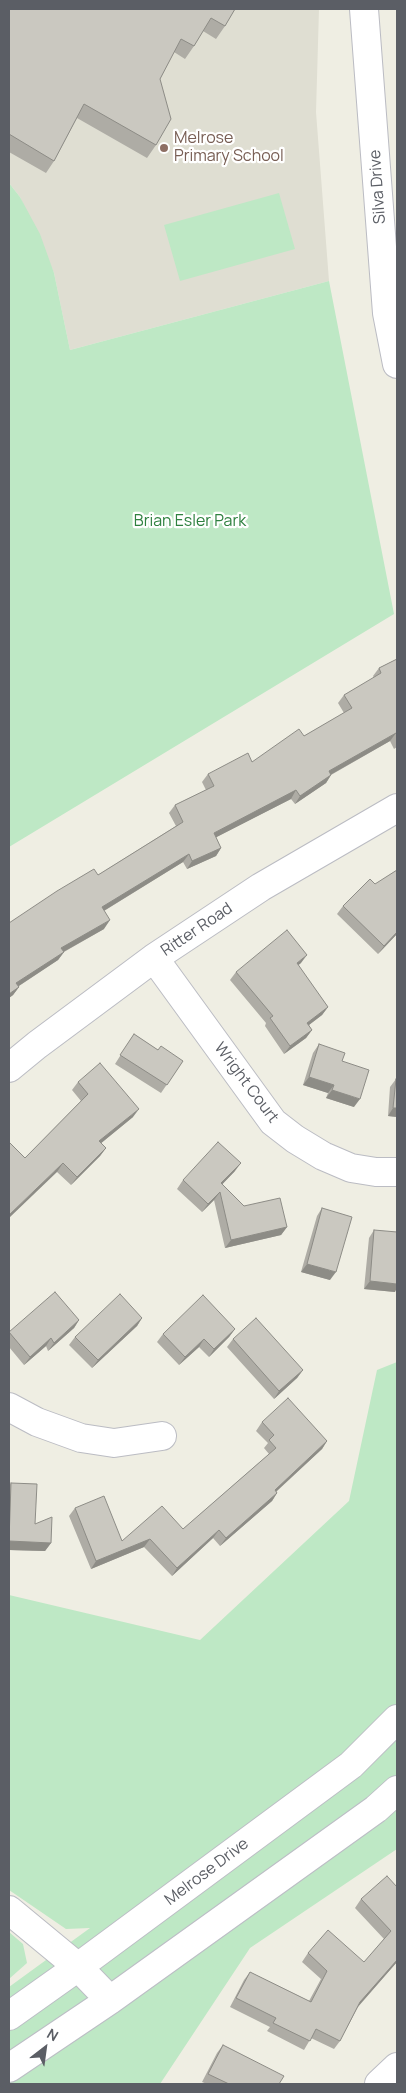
<!DOCTYPE html>
<style>
body{margin:0}
#map{position:relative;width:406px;height:2093px;overflow:hidden;background:#efeee3;font-family:Manrope,sans-serif}
canvas{display:block}
.frame{position:absolute;inset:0;border:10px solid #5b5e65;pointer-events:none}
.north{position:absolute;left:20px;top:2023px;width:50px;height:50px;-webkit-text-stroke:4px #fff;paint-order:stroke;rotate:30deg;font-size:14px;font-weight:700;line-height:20px;text-align:center;color:#5b5e65}
.north::after{content:'';display:block;margin:auto;width:18px;height:22px;background:#5b5e65;clip-path:polygon(50% 0,100% 100%,50% 72%,0 100%)}
</style>
<div id="map">
<canvas width="406" height="2093"></canvas>
<div class="frame"></div>
<div class="north">N</div>
</div>
<script>
const c = document.querySelector('canvas').getContext('2d');
c.lineJoin = 'round';
function fill(path, color) {
  c.fillStyle = color;
  c.fill(path, 'evenodd');
}
function shape(rows) {
  const path = new Path2D();
  for (const r of rows) {
    path.moveTo(r[0], r[1]);
    for (let i = 2; i < r.length; i += 2) path.lineTo(r[i], r[i + 1]);
  }
  return path;
}
function trace(path, color, width, dash) {
  c.strokeStyle = color;
  c.lineWidth = width;
  c.lineCap = dash ? 'butt' : 'round';
  c.setLineDash(dash || []);
  c.stroke(path);
}
function drawText(font, color, halo, rows, align = 'center') {
  c.font = font + ' Manrope,sans-serif';
  c.lineWidth = 4.5;
  c.setLineDash([]);
  c.textBaseline = 'middle';
  c.strokeStyle = halo;
  c.fillStyle = color;
  for (const [text, x, y, turn = 0] of rows) {
    c.save();
    c.translate(x, y);
    c.rotate((+turn || 0) * Math.PI / 180);
    c.textAlign = isNaN(turn) ? turn : align;
    if (halo) c.strokeText(text, 0, 0);
    c.fillText(text, 0, 0);
    c.restore();
  }
}
const education = shape([
 [9,9,319,9,316,112,329,281,70,350,54,273,20,197,9,183]
]);
const green = shape([
 [9,183,20,197,40,234,54,273,70,350,329,281,394,614,9,847],
 [279,193,295,249,180,281,164,225],
 [397,1362,397,1849,250,1948,160,2084,9,2084,9,1987,90,1928,66,1929,9,1890,9,1595,200,1640,349,1501,377,1370],
 [9,1932,23,1944,27,1963,9,1979]
]);
const minor = shape([
 [154,958,273,1122,295,1139,323,1156,351,1168,376,1172,397,1172],
 [9,1068,37,1045,154,958,261,887,397,808],
 [9,1407,37,1422,81,1438,114,1443,162,1436],
 [9,1910,78,1967],
 [379,2084,397,2067]
]);
const tertiary = shape([
 [364,9,387,313,397,364]
]);
const secondary = shape([
 [78,1967,110,2000],
 [9,2016,78,1967,351,1765,397,1719],
 [9,2068,110,2000,376,1809,397,1790]
]);
const wall = shape([
 [9,9,235,9,225,26,216,39,203,31,194,46,185,59,174,52,160,79,156,145,147,158,77,118,54,161,46,173,9,152],
 [397,659,397,747,394,749,390,741,331,775,326,783,295,804,291,799,216,837,221,848,216,856,187,869,183,862,104,911,104,929,64,952,58,960,19,986,19,987,13,995,9,998,9,923,98,875,176,826,169,813,175,805,206,790,202,782,208,774,252,762,304,736,344,713,338,703,344,695,374,678,373,676,379,668],
 [397,870,397,934,378,954,337,914,343,906],
 [301,963,298,965,328,1007,322,1015,309,1025,312,1030,306,1038,284,1054,265,1026,266,1023,230,980,236,972],
 [134,1034,158,1050,183,1061,161,1093,115,1064],
 [319,1044,342,1061,354,1107,326,1098,328,1093,303,1085,313,1053],
 [396,1079,397,1079,397,1117,388,1116,390,1087],
 [78,1082,133,1117,101,1143,106,1148,100,1156,71,1185,57,1172,25,1158,81,1101,72,1090],
 [235,1171,222,1184,244,1206,287,1227,281,1235,225,1248,214,1200,202,1212,177,1189,183,1180],
 [322,1208,330,1280,301,1272,317,1216],
 [374,1230,395,1292,364,1289,369,1238],
 [142,1318,137,1326,92,1368,69,1345,75,1337],
 [79,1320,74,1328,48,1351,46,1346,24,1365,9,1347,9,1332],
 [235,1329,229,1337,209,1357,199,1347,179,1365,157,1342,163,1334],
 [233,1339,303,1370,297,1378,274,1399,227,1347],
 [262,1422,327,1441,322,1449,276,1492,277,1493,272,1501,220,1546,213,1538,172,1576,144,1547,91,1569,69,1516,75,1508,122,1541,183,1529,269,1454,264,1448,268,1443,256,1431],
 [11,1483,35,1524,51,1543,45,1551,9,1550,9,1486],
 [397,1887,397,1962,358,2007,340,2041,334,2049,311,2038,304,2050,267,2031,270,2027,230,2007,244,1980,250,1972,309,2001,321,1979,302,1962,308,1953,364,1962,384,1939,355,1908,361,1899],
 [223,2045,279,2084,207,2084,202,2082,217,2053]
]);
const shadedWall = shape([
 [396,733,390,741,323,779,329,771],
 [331,775,326,783,295,804,300,796],
 [296,790,291,799,209,841,214,833],
 [221,848,216,856,187,869,192,861],
 [189,854,183,862,97,915,102,907],
 [110,920,104,929,56,956,61,948],
 [397,932,397,934,378,954,384,946],
 [64,952,58,960,11,991,16,983],
 [307,955,301,963,291,971,297,963],
 [19,987,13,995,9,998,9,994],
 [328,1007,322,1015,301,1031,307,1023],
 [312,1030,306,1038,284,1054,290,1046],
 [309,1077,334,1085,328,1093,303,1085],
 [332,1090,360,1099,354,1107,326,1098],
 [393,1108,397,1108,397,1117,388,1116],
 [139,1109,133,1117,94,1149,99,1141],
 [106,1148,100,1156,71,1185,77,1177],
 [63,1163,57,1172,9,1218,9,1215],
 [241,1163,235,1171,215,1192,221,1183],
 [220,1192,214,1200,202,1212,208,1204],
 [287,1227,281,1235,225,1248,231,1240],
 [307,1264,336,1272,330,1280,301,1272],
 [370,1281,397,1284,397,1288,395,1292,364,1289],
 [142,1318,137,1326,92,1368,98,1360],
 [79,1320,74,1328,48,1351,54,1343],
 [235,1329,229,1337,209,1357,214,1349],
 [51,1338,46,1346,24,1365,30,1357],
 [204,1339,199,1347,179,1365,185,1357],
 [303,1370,297,1378,274,1399,279,1391],
 [327,1441,322,1449,269,1498,275,1490],
 [277,1493,272,1501,220,1546,226,1538],
 [219,1530,213,1538,172,1576,177,1568],
 [150,1539,144,1547,91,1569,96,1561],
 [9,1541,51,1543,45,1551,9,1550],
 [397,1960,397,1962,354,2011,360,2002]
]);
const building = shape([
 [9,9,235,9,225,26,211,18,194,46,181,39,160,79,171,119,156,145,84,104,54,161,9,134,9,9],
 [397,659,397,736,396,733,329,771,331,775,300,796,296,790,214,833,221,848,192,861,189,854,102,907,110,920,61,948,64,952,16,983,19,987,9,994,9,923,57,891,94,869,98,875,183,822,175,805,214,786,208,774,248,753,252,762,299,729,304,736,352,708,344,695,381,673,379,668,397,659],
 [397,870,397,932,384,946,343,906,370,879,375,884,397,870],
 [287,930,307,955,297,963,328,1007,307,1023,312,1030,290,1046,270,1018,273,1016,236,972,287,930],
 [134,1034,158,1050,161,1046,183,1061,167,1085,120,1055,134,1034],
 [319,1044,345,1053,342,1061,369,1070,360,1099,332,1090,334,1085,309,1077,319,1044],
 [100,1063,139,1109,99,1141,106,1148,77,1177,63,1163,9,1215,9,1142,25,1158,88,1094,78,1082,100,1063],
 [396,1079,397,1079,397,1108,393,1108,396,1079],
 [218,1142,241,1163,221,1183,244,1206,280,1198,287,1227,231,1240,220,1192,208,1204,183,1180,218,1142],
 [322,1208,352,1217,336,1272,307,1264,322,1208],
 [374,1230,397,1232,397,1284,370,1281,374,1230],
 [55,1292,79,1320,54,1343,51,1338,30,1357,9,1332,55,1292],
 [120,1294,142,1318,98,1360,75,1337,120,1294],
 [203,1295,235,1329,214,1349,204,1339,185,1357,163,1334,203,1295],
 [256,1318,303,1370,279,1391,233,1339,256,1318],
 [288,1398,327,1441,275,1490,277,1493,226,1538,219,1530,177,1568,150,1539,96,1561,75,1508,104,1496,122,1541,162,1506,183,1529,276,1448,269,1440,274,1435,262,1422,288,1398],
 [11,1483,37,1484,35,1524,52,1517,51,1543,9,1541,11,1483],
 [387,1876,397,1887,397,1960,360,2002,340,2041,316,2029,310,2041,273,2023,276,2018,236,1998,250,1972,311,2002,327,1971,308,1953,328,1930,364,1962,391,1931,361,1899,387,1876],
 [223,2045,284,2076,279,2084,229,2084,208,2074,223,2045]
]);
const markers = [
 [164,148,5,"#8d6e63"]
];
const educationNames = [
 ["Melrose",174,139],
 ["Primary School",174,157]
];
const streetNames = [
 ["Silva Drive",378,187,-94],
 ["Ritter Road",197,930,-34],
 ["Wright Court",246,1083,53],
 ["Melrose Drive",207,1872,-37]
];
const parkNames = [
 ["Brian Esler Park",190,522]
];
fill(education, '#dfded2');
fill(green, '#bee8c5');
trace(minor, '#bbbcc3', 30);
trace(tertiary, '#bbbcc3', 30);
trace(secondary, '#bcbec5', 30);
trace(minor, '#fff', 28);
trace(tertiary, '#fff', 28);
trace(secondary, '#fff', 28);
fill(wall, '#aeaca5');
fill(shadedWall, '#8d8c86');
fill(building, '#cac8c0');
trace(building, '#8d8c86', 1);
for (const [x, y, r, color] of markers) {
  const dot = new Path2D();
  dot.arc(x, y, r, 0, 2 * Math.PI);
  c.fillStyle = color;
  c.fill(dot);
  trace(dot, '#fff', 2);
}
drawText('16px', '#785e54', '#fff', educationNames, 'left');
drawText('16px', '#5b5e65', '#fff', streetNames);
drawText('16px', '#2f8140', '#fff', parkNames);
</script>
